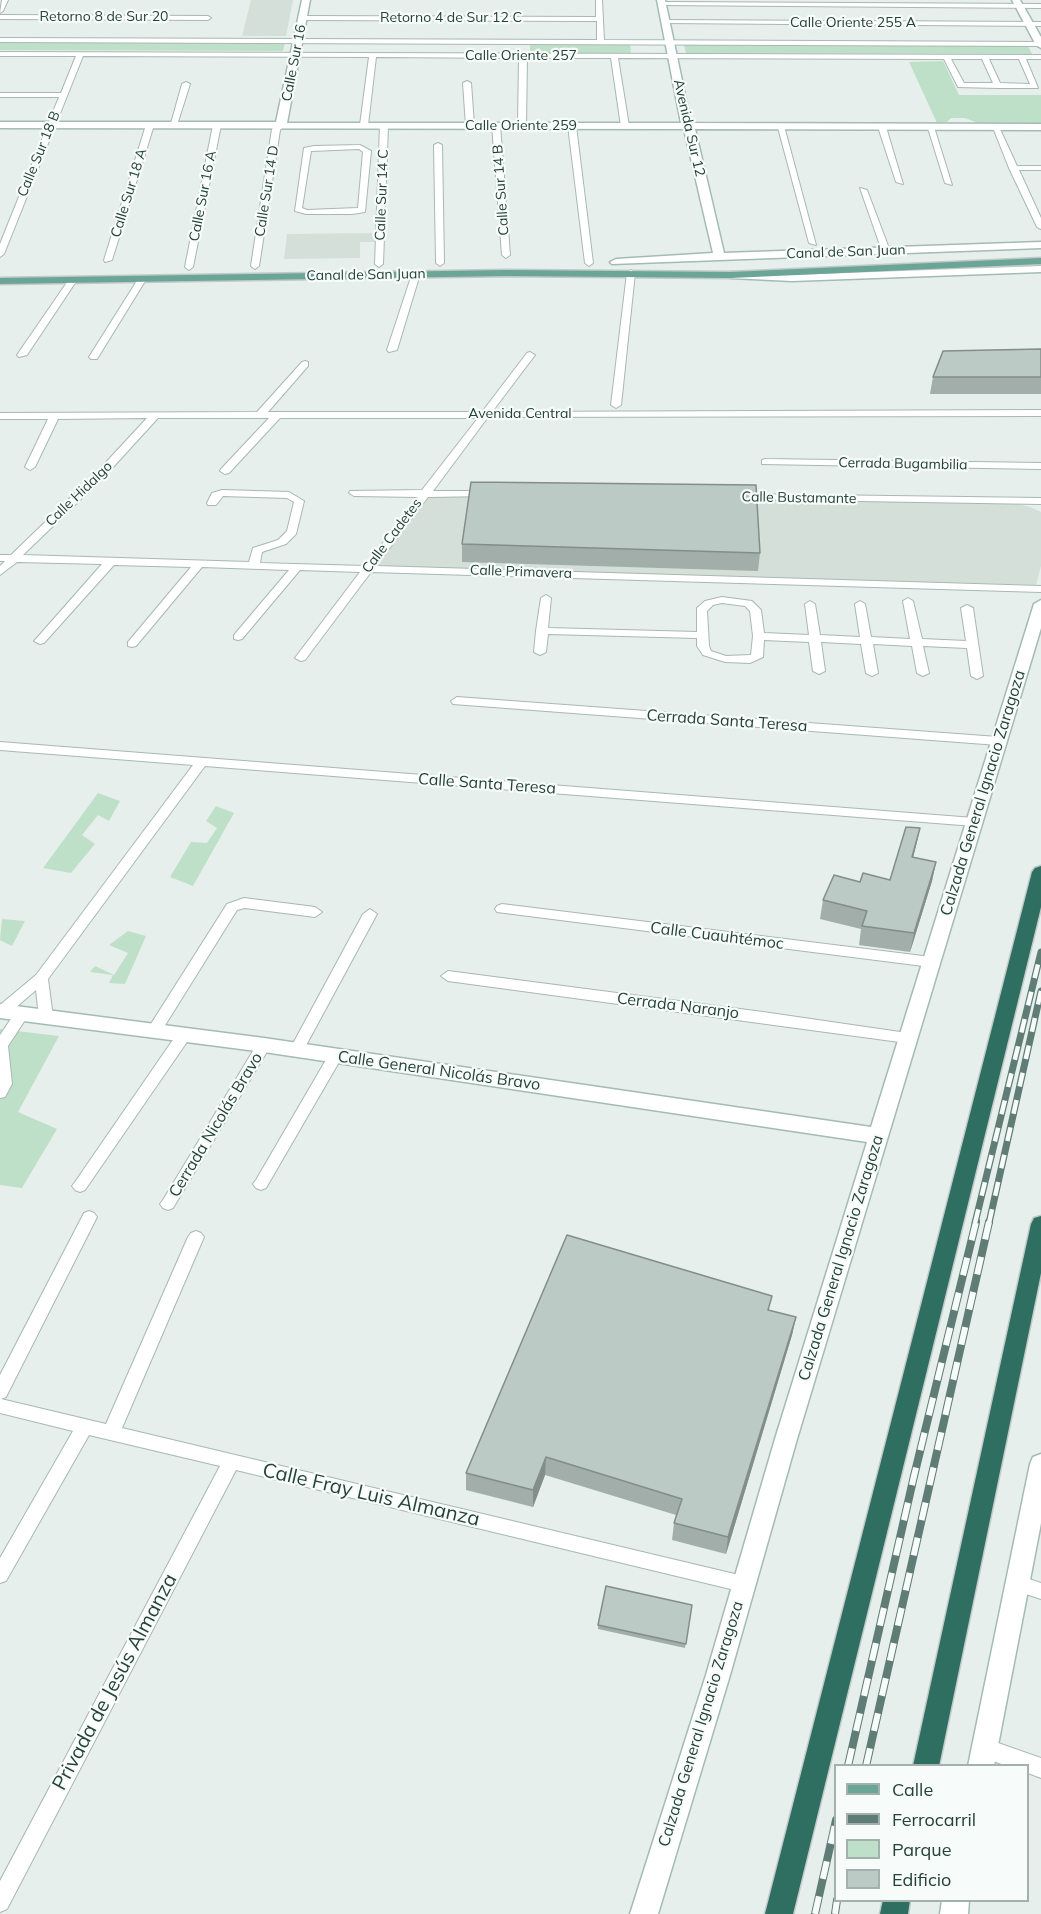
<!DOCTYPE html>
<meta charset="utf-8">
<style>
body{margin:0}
#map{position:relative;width:1041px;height:1914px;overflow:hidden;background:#e6efeb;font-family:Mulish,sans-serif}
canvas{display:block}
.legend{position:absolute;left:834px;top:1764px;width:195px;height:138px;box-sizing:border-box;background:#f7fbf9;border:2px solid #a3b1ad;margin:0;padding:8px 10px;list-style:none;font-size:18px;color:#24423a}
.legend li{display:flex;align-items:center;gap:12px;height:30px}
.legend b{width:30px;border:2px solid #a3b1ad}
</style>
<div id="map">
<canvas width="1041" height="1914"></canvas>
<ul class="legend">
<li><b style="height:8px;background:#6aa596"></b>Calle</li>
<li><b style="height:8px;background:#5f7d75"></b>Ferrocarril</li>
<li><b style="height:16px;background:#bfe0c8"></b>Parque</li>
<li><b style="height:16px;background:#bbcac4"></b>Edificio</li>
</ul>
</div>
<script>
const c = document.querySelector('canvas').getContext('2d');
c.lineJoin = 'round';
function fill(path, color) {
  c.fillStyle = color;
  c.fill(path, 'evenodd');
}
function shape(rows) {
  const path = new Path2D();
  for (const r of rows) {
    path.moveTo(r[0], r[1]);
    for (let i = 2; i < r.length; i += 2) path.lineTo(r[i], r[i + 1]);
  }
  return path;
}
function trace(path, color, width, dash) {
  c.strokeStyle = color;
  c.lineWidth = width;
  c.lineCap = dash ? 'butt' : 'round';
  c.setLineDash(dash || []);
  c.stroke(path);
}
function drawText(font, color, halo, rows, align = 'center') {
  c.font = font + ' Mulish,sans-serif';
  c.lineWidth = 4.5;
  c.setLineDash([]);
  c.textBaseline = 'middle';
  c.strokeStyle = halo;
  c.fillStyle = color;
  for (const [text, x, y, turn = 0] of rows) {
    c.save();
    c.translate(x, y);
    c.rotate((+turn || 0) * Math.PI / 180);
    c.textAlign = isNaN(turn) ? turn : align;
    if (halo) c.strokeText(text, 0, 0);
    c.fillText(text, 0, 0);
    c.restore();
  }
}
const built = shape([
 [251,0,293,0,286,36,242,36],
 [375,233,375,242,360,242,360,258,284,259,287,234],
 [430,496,1014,503,1030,507,1041,512,1041,566,1036,585,376,566]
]);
const green = shape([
 [0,42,285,43,283,51,0,50],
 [530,44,630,44,631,53,530,53],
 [684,45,1028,46,1032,54,686,53],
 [943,61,959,95,1041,95,1041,124,978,123,965,118,951,118,947,122,937,123,909,62],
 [98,793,120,801,109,821,98,815,82,835,95,844,71,873,43,868],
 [216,806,234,813,193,886,170,877,191,842,207,843,217,828,206,821],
 [2,919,25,921,12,946,0,940],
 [128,931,146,936,125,984,109,983,113,975,90,972,95,966,114,975,128,953,109,945],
 [0,1029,59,1036,18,1112,57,1129,22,1188,0,1185]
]);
const street = shape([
 [2,0,8,0,3,11,0,13,2,0],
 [596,0,602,0,604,40,1041,42,1041,46,0,42,0,38,597,40,597,21,303,20,300,18,303,16,596,17,596,0],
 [662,2,1041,4,1041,8,660,5,662,2],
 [0,15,208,16,211,18,208,20,0,19,0,15],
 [665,20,1041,22,1041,26,663,23,665,20],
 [0,52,1041,55,1041,59,1026,59,1038,88,998,88,958,87,944,59,618,58,629,126,625,128,621,126,611,58,527,58,526,125,522,127,518,125,519,58,376,57,368,125,364,127,360,125,369,57,83,56,4,254,0,257,0,244,59,97,0,97,0,93,61,93,76,56,0,56,0,52],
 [951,59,982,59,993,83,964,83,951,59],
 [989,59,1019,59,1030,84,1000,83,989,59],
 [467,81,471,83,474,125,470,127,466,125,463,83,467,81],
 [186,82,190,84,177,125,170,127,182,84,186,82],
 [150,123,154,125,112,260,105,262,104,260,146,125,150,123],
 [217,123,221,125,193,267,189,270,185,267,213,125,217,123],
 [278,123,285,125,280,130,259,266,255,269,251,266,272,129,278,123],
 [384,123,388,125,383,264,379,267,375,264,380,125,384,123],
 [496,123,500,125,510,255,506,258,502,255,492,125,496,123],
 [572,124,576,126,593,263,589,266,585,263,568,126,572,124],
 [777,124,784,126,816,245,809,243,777,124],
 [882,125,886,127,903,184,896,182,878,127,882,125],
 [927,125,934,127,952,185,945,183,927,125],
 [992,125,999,127,1017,166,1041,166,1041,170,1019,170,1041,218,1041,229,1037,227,1009,168,992,125],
 [438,143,442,145,444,263,440,266,436,263,434,145,438,143],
 [360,145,371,151,365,212,352,214,306,214,295,211,304,148,314,146,360,145],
 [359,149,363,152,358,208,307,210,302,208,311,151,359,149],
 [860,188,867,190,890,251,889,253,882,251,860,188],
 [631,270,635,273,621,405,616,408,611,405,627,273,631,270],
 [416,271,420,274,397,350,389,352,387,350,412,274,416,271],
 [140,276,147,278,97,359,91,359,89,357,140,276],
 [73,277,77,280,27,355,19,357,17,355,70,278,73,277],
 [530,352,535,355,492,412,1041,410,1041,416,488,417,433,491,487,491,491,492,491,496,428,497,376,566,1041,586,1041,592,371,572,305,660,301,661,295,658,360,572,300,570,242,639,238,640,234,639,234,635,289,570,202,567,136,646,132,647,128,646,128,642,191,567,114,565,44,643,40,644,34,641,36,639,102,564,17,562,0,575,0,566,5,561,0,561,0,555,11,555,97,472,147,418,58,419,35,467,30,470,25,467,48,419,0,419,0,413,257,412,302,362,305,361,308,362,308,366,268,412,482,412,527,353,530,352],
 [158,418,269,418,221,469,220,471,225,474,229,473,280,418,478,418,422,490,350,491,349,493,354,496,418,497,365,566,260,563,262,552,286,544,296,534,304,501,289,492,222,490,212,493,207,503,208,505,216,505,223,496,287,498,294,502,287,531,278,540,253,548,249,562,23,555,105,476,158,418],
 [766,459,1041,463,1041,469,762,464,762,460,766,459],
 [740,494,1041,498,1041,504,736,499,735,497,740,494],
 [546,595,551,598,548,628,697,632,697,608,705,601,722,597,752,601,761,610,764,633,809,635,805,604,810,601,815,604,820,635,860,637,855,604,860,601,865,604,871,637,910,639,903,601,908,598,913,601,922,639,966,641,961,608,967,605,973,608,983,676,977,679,971,676,967,648,923,646,929,673,923,676,917,673,912,646,873,644,878,673,872,676,866,673,861,644,821,642,825,671,819,674,813,671,809,642,764,640,763,657,750,663,725,662,703,655,697,646,697,638,548,634,546,652,540,655,534,652,536,631,541,598,546,595],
 [722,603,745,606,750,611,753,636,751,655,726,656,711,651,709,646,707,611,713,605,722,603],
 [457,697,998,737,1004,741,998,745,453,704,451,701,457,697],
 [0,742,974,818,980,822,974,826,205,766,48,979,53,1017,51,1021,46,1022,41,1021,39,1017,36,990,7,1015,0,1015,0,1005,36,975,193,765,0,750,0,742],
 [244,898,315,907,322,912,315,917,245,908,237,910,159,1035,149,1035,147,1031,149,1027,227,904,244,898],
 [502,904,931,957,938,962,931,967,497,912,495,909,497,906,502,904],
 [370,909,377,914,303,1051,301,1055,291,1055,289,1051,363,914,370,909],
 [448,971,763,1012,907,1033,912,1034,914,1038,912,1042,907,1043,448,981,441,976,448,971],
 [22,1009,27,1010,29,1014,8,1046,12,1084,5,1097,0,1098,0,1035,17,1010,22,1009],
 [184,1030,189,1031,191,1035,189,1039,85,1190,80,1192,75,1190,72,1186,75,1182,179,1031,184,1030],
 [264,1040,269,1041,271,1045,173,1208,168,1210,163,1208,160,1204,163,1200,259,1041,264,1040],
 [335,1052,340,1053,342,1057,266,1188,261,1190,256,1188,253,1184,256,1180,330,1053,335,1052],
 [89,1211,94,1213,97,1217,6,1397,1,1399,106,1424,188,1237,191,1233,196,1231,201,1233,204,1237,122,1428,743,1576,749,1578,752,1584,749,1590,743,1592,236,1470,7,1909,0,1912,0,1881,220,1466,89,1435,6,1581,0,1583,0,1558,73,1431,0,1413,0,1375,84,1213,89,1211],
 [1017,1575,1041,1583,1041,1599,1011,1589,1008,1583,1011,1577,1017,1575],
 [984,1738,1041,1758,1041,1778,1028,1773,1028,1766,1007,1766,977,1755,974,1748,977,1741,984,1738]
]);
const secondary = shape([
 [302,0,310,0,287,123,681,123,657,0,665,0,691,123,1041,124,1041,130,695,129,724,253,1041,242,1041,248,612,264,610,262,616,259,713,253,684,129,0,128,0,122,276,122,302,0],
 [1012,0,1020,0,1041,37,1041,48,1036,45,1012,0],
 [1041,266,1041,272,792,281,731,278,725,275,731,272,792,275,1041,266],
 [1041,600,1041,628,797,1439,730,1675,658,1914,630,1914,706,1675,775,1439,867,1142,264,1052,0,1018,0,1004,264,1038,871,1127,1034,604,1041,600],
 [1041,1454,1041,1523,994,1766,968,1766,1030,1464,1033,1457,1041,1454],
 [942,1900,969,1900,968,1914,940,1914,942,1900]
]);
const primary = shape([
 [1041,258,1041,264,731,278,507,276,0,284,0,278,507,270,731,272,1041,258]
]);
const highway = shape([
 [1041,866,1041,907,793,1914,765,1914,1032,872,1035,868,1041,866],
 [1041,1216,1041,1273,939,1766,913,1766,1031,1224,1034,1218,1041,1216],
 [883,1900,910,1900,908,1914,880,1914,883,1900]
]);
const railFar1 = shape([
 [975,1223,1041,952],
 [989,1223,1041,991]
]);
const rail = shape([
 [848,1766,914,1476,976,1222],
 [866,1766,989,1222],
 [815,1914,836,1820],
 [835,1914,837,1900]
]);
const wall = shape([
 [1041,349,1041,394,930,394,933,377],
 [462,544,760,553,758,571,462,562],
 [920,828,913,858,936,862,932,881,910,952,859,945,861,929,820,919,823,900,860,882,890,880],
 [770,1310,796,1317,792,1335,726,1554,672,1540,674,1523,676,1515,545,1475,533,1507,466,1490,466,1473],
 [692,1605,685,1648,598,1629,598,1625]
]);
const shadedWall = shape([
 [920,828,916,846,908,876,912,857],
 [936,862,932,881,910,952,914,933],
 [796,1317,792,1335,726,1554,728,1537],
 [546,1457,545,1475,533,1507,533,1490]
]);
const building = shape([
 [1041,349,1041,377,933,377,943,351,1041,349],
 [471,482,756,485,760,553,462,544,471,482],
 [906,827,920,828,912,857,936,862,914,933,862,926,867,911,823,900,834,875,860,882,863,873,890,880,906,827],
 [567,1235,772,1296,768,1310,796,1317,728,1537,674,1523,682,1499,546,1457,533,1490,466,1473,567,1235],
 [606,1586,692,1605,686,1644,598,1625,606,1586]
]);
const farStreetnames = [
 ["Retorno 8 de Sur 20",104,17],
 ["Retorno 4 de Sur 12 C",451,18],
 ["Calle Oriente 255 A",853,23],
 ["Calle Oriente 257",521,56],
 ["Calle Sur 16",294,63,-79],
 ["Calle Oriente 259",521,126],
 ["Avenida Sur 12",689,128,77],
 ["Calle Sur 18 B",39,154,-68],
 ["Calle Sur 14 B",501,190,-94],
 ["Calle Sur 14 D",267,191,-81],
 ["Calle Sur 18 A",129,193,-73],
 ["Calle Sur 14 C",382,195,-88],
 ["Calle Sur 16 A",203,196,-79],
 ["Canal de San Juan",846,252,-2],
 ["Canal de San Juan",366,275,-1],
 ["Avenida Central",520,414],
 ["Cerrada Bugambilia",903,464,1],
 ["Calle Hidalgo",79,494,-44],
 ["Calle Bustamante",799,498,1],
 ["Calle Cadetes",392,536,-53],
 ["Calle Primavera",521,572,2]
];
const streetNames = [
 ["Cerrada Santa Teresa",727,721,4],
 ["Calle Santa Teresa",487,784,4],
 ["Calzada General Ignacio Zaragoza",983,793,-73],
 ["Calle Cuauhtémoc",717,936,7],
 ["Cerrada Naranjo",678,1006,7],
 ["Calle General Nicolás Bravo",439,1071,8],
 ["Cerrada Nicolás Bravo",216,1125,-59],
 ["Calzada General Ignacio Zaragoza",841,1258,-73],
 ["Calzada General Ignacio Zaragoza",701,1724,-73]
];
const nearStreetnames = [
 ["Calle Fray Luis Almanza",371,1495,13],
 ["Privada de Jesús Almanza",115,1682,-62]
];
fill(built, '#d4dfda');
fill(green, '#bfe0c8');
trace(street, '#a8b8b2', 2);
trace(secondary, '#a4bbb3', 3);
trace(primary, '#c2cac8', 3);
trace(highway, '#c2cac8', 3);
fill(street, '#fff');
fill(secondary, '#fff');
fill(primary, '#6aa596');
fill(highway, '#2f6f62');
trace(railFar1, '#5f7d75', 7);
trace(rail, '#5f7d75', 8);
trace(railFar1, '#f7fbf9', 4.5, [14]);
trace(rail, '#f7fbf9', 6, [18]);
fill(wall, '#a1aea9');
fill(shadedWall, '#838d89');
fill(building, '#bbcac4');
trace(building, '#838d89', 1.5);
drawText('14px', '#24423a', '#f7fbf9', farStreetnames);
drawText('16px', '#24423a', '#f7fbf9', streetNames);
drawText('20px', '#24423a', '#f7fbf9', nearStreetnames);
</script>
